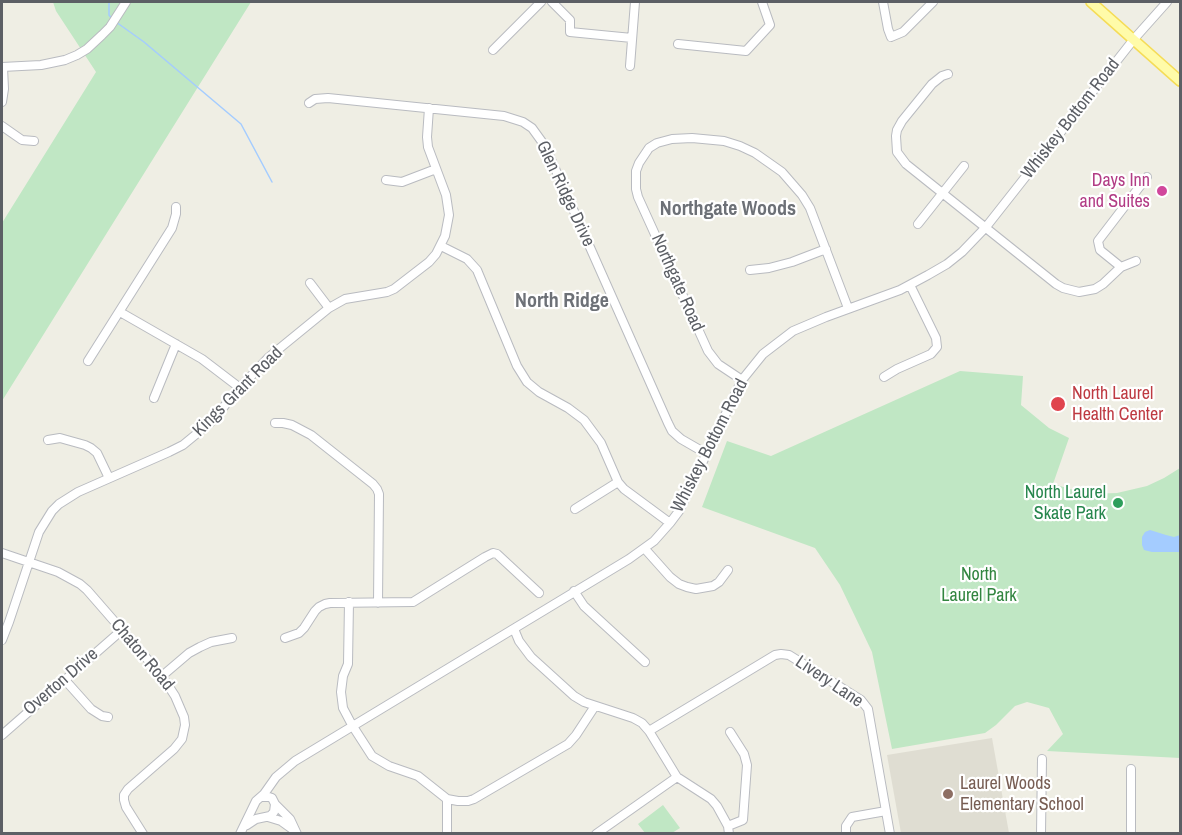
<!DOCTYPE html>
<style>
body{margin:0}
#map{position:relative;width:1182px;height:835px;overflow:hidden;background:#efeee4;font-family:"Archivo Narrow",sans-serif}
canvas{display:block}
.frame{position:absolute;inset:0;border:3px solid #5c5f65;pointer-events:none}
</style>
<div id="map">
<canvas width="1182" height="835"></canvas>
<div class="frame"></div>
</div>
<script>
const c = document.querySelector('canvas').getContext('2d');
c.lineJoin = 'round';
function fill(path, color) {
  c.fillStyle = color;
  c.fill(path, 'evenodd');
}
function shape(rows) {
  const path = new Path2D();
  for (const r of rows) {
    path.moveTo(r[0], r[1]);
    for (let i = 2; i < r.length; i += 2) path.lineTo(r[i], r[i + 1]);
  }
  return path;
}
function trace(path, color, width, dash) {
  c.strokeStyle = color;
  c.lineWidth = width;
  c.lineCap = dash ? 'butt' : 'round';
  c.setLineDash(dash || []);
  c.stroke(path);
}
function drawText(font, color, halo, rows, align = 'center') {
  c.font = font + ' "Archivo Narrow",sans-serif';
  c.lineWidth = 4.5;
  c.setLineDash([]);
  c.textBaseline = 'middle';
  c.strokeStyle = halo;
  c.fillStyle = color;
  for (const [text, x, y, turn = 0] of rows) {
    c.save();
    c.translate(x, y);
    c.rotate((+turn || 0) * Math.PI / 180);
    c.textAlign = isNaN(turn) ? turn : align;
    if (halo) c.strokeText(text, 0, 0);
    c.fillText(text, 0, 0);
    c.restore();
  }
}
const education = shape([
 [992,738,1009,833,901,833,887,755]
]);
const green = shape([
 [53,2,251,2,2,401,2,223,96,72,56,11],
 [960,371,1023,376,1021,405,1049,428,1069,438,1053,484,1088,494,1117,493,1147,486,1164,478,1180,468,1180,758,1047,751,1063,734,1049,708,1027,702,1015,706,996,725,985,733,892,749,872,652,840,585,815,548,702,507,727,441,771,456],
 [663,805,680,828,672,833,645,833,638,824]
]);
const water = shape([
 [1150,530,1166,535,1174,537,1180,535,1180,552,1152,552,1144,550,1142,545,1142,537,1145,532]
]);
const stream = shape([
 [109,2,109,15,112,19],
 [116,22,144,42,241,124,272,182]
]);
const minor = shape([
 [552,2,570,20,570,32,632,38],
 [883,2,888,29,891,37,903,32,933,2],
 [678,44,746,51,770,25,762,2],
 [493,50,541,2],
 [630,66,635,2],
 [2,67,41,65,65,60,77,55,87,49,102,35,110,27,126,2],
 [948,74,942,76,932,84,902,121,897,130,896,136,897,152,906,164,1056,284,1063,288,1079,292,1095,289,1103,284,1121,267,1136,261],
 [2,102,4,89,3,67],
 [309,103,315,99,328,98,504,116,523,122,532,128,545,146,668,423,672,431,681,439,707,454],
 [2,126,22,140,34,141],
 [386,180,402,182,436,169],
 [918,224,964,166],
 [441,246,467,259,477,270,517,366,527,382,539,392,568,408,584,420,601,443,618,482,624,489,670,523],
 [1121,267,1100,250,1098,241,1147,177],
 [750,270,769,268,792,262,826,249],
 [310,283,329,308],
 [120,312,202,359,240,388],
 [88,361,172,228,176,214,176,207],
 [884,377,897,369,931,354,937,347,936,338,910,285],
 [742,380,718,364,708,351,638,197,636,189,636,171,639,163,649,148,657,143,672,139,692,138,724,141,740,146,755,153,782,172,802,195,810,208,848,308],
 [154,398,176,344],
 [275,423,283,423,292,425,311,435,373,484,377,489,379,494,378,603],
 [48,440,60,438,67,440,85,445,91,448,97,453,109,478],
 [575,509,618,482],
 [645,549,670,577,679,584,687,587,696,589,713,586,719,582,728,570],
 [2,553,58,572,80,584,87,590,162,676,175,696,184,717,185,725,182,739,174,749,128,789,124,795,124,800,126,807,143,834],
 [574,591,584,606,645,662],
 [349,602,348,664,343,676,341,692,343,708,352,725,372,756,389,766,418,776,447,799,458,801,468,801,474,799,568,744,576,735,595,706],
 [514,629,519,641,531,657,574,696,584,702,633,718,642,723,649,731,677,777,711,799,717,806,728,826,729,834],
 [285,638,299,633,304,628,315,611,319,607,325,604,330,603,413,602,485,557,493,553,497,554,539,593],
 [2,640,9,622,39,532,52,511,59,504,78,492,169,452,183,445,211,422,237,391,269,357,329,308,345,299,387,292,394,289,429,262,436,254,445,236,449,215,446,195,428,147,427,137,429,108],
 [162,676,189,653,200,647,211,642,232,638],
 [65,680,91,709,102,716,108,717],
 [649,731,775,655,781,654,789,655,861,700,868,709,890,834],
 [2,735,122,630],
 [275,804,290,819,297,834],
 [268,817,281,821,295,831],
 [247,825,256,819,270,816,274,812,275,804,272,798,269,797,261,797],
 [728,826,743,820,747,765,744,754,730,732],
 [240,834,256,801,264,794,276,777,295,761,629,559,654,541,670,523,679,511,742,380,763,354,793,331,826,317,900,290,928,275,947,264,962,252,986,227,1134,39,1167,2],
 [447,834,447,799],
 [596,834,677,777],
 [846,834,846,826,852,817,886,811],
 [1041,834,1042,759],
 [1131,834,1131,769]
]);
const major = shape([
 [1091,2,1180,81]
]);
const markers = [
 [1162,191,6,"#d1479c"],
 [1058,404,8,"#e0444e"],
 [1118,503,6,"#2e9e5b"],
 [948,794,6,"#8d6e63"]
];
const streetNames = [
 ["Whiskey Bottom Road",1071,119,-52],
 ["Glen Ridge Drive",565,194,65],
 ["Northgate Road",677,283,66],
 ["Kings Grant Road",238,392,-45],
 ["Whiskey Bottom Road",710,446,-63],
 ["Chaton Road",142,655,50],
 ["Overton Drive",61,682,-41],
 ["Livery Lane",829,682,34]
];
const hotelNames = [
 ["Days Inn",1150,181],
 ["and Suites",1150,202]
];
const healthNames = [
 ["North Laurel",1072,394],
 ["Health Center",1072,415]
];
const leisureNames = [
 ["North Laurel",1106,493],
 ["Skate Park",1106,514]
];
const parkNames = [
 ["North",979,575],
 ["Laurel Park",979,596]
];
const educationNames = [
 ["Laurel Woods",960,784],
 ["Elementary School",960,805]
];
const neighbourhoodNames = [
 ["Northgate Woods",728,210],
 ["North Ridge",562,302]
];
fill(education, '#dfddd2');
fill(green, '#c0e7c4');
fill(water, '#a4ccff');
trace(stream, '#a4ccff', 1.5);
trace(minor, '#b9bbc0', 10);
trace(major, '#f5dc57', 12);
trace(minor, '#fff', 8);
trace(major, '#fffba9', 9);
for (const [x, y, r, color] of markers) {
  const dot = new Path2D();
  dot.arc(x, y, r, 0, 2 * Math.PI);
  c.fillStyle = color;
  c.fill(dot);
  trace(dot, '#fff', 2);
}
drawText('18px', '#5c5f65', '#fff', streetNames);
drawText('18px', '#b23c85', '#fff', hotelNames, 'right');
drawText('18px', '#be3a42', '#fff', healthNames, 'left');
drawText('18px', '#27864d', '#fff', leisureNames, 'right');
drawText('18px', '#328540', '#fff', parkNames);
drawText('18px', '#785e54', '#fff', educationNames, 'left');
drawText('bold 20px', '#6d7177', '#fff', neighbourhoodNames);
</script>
